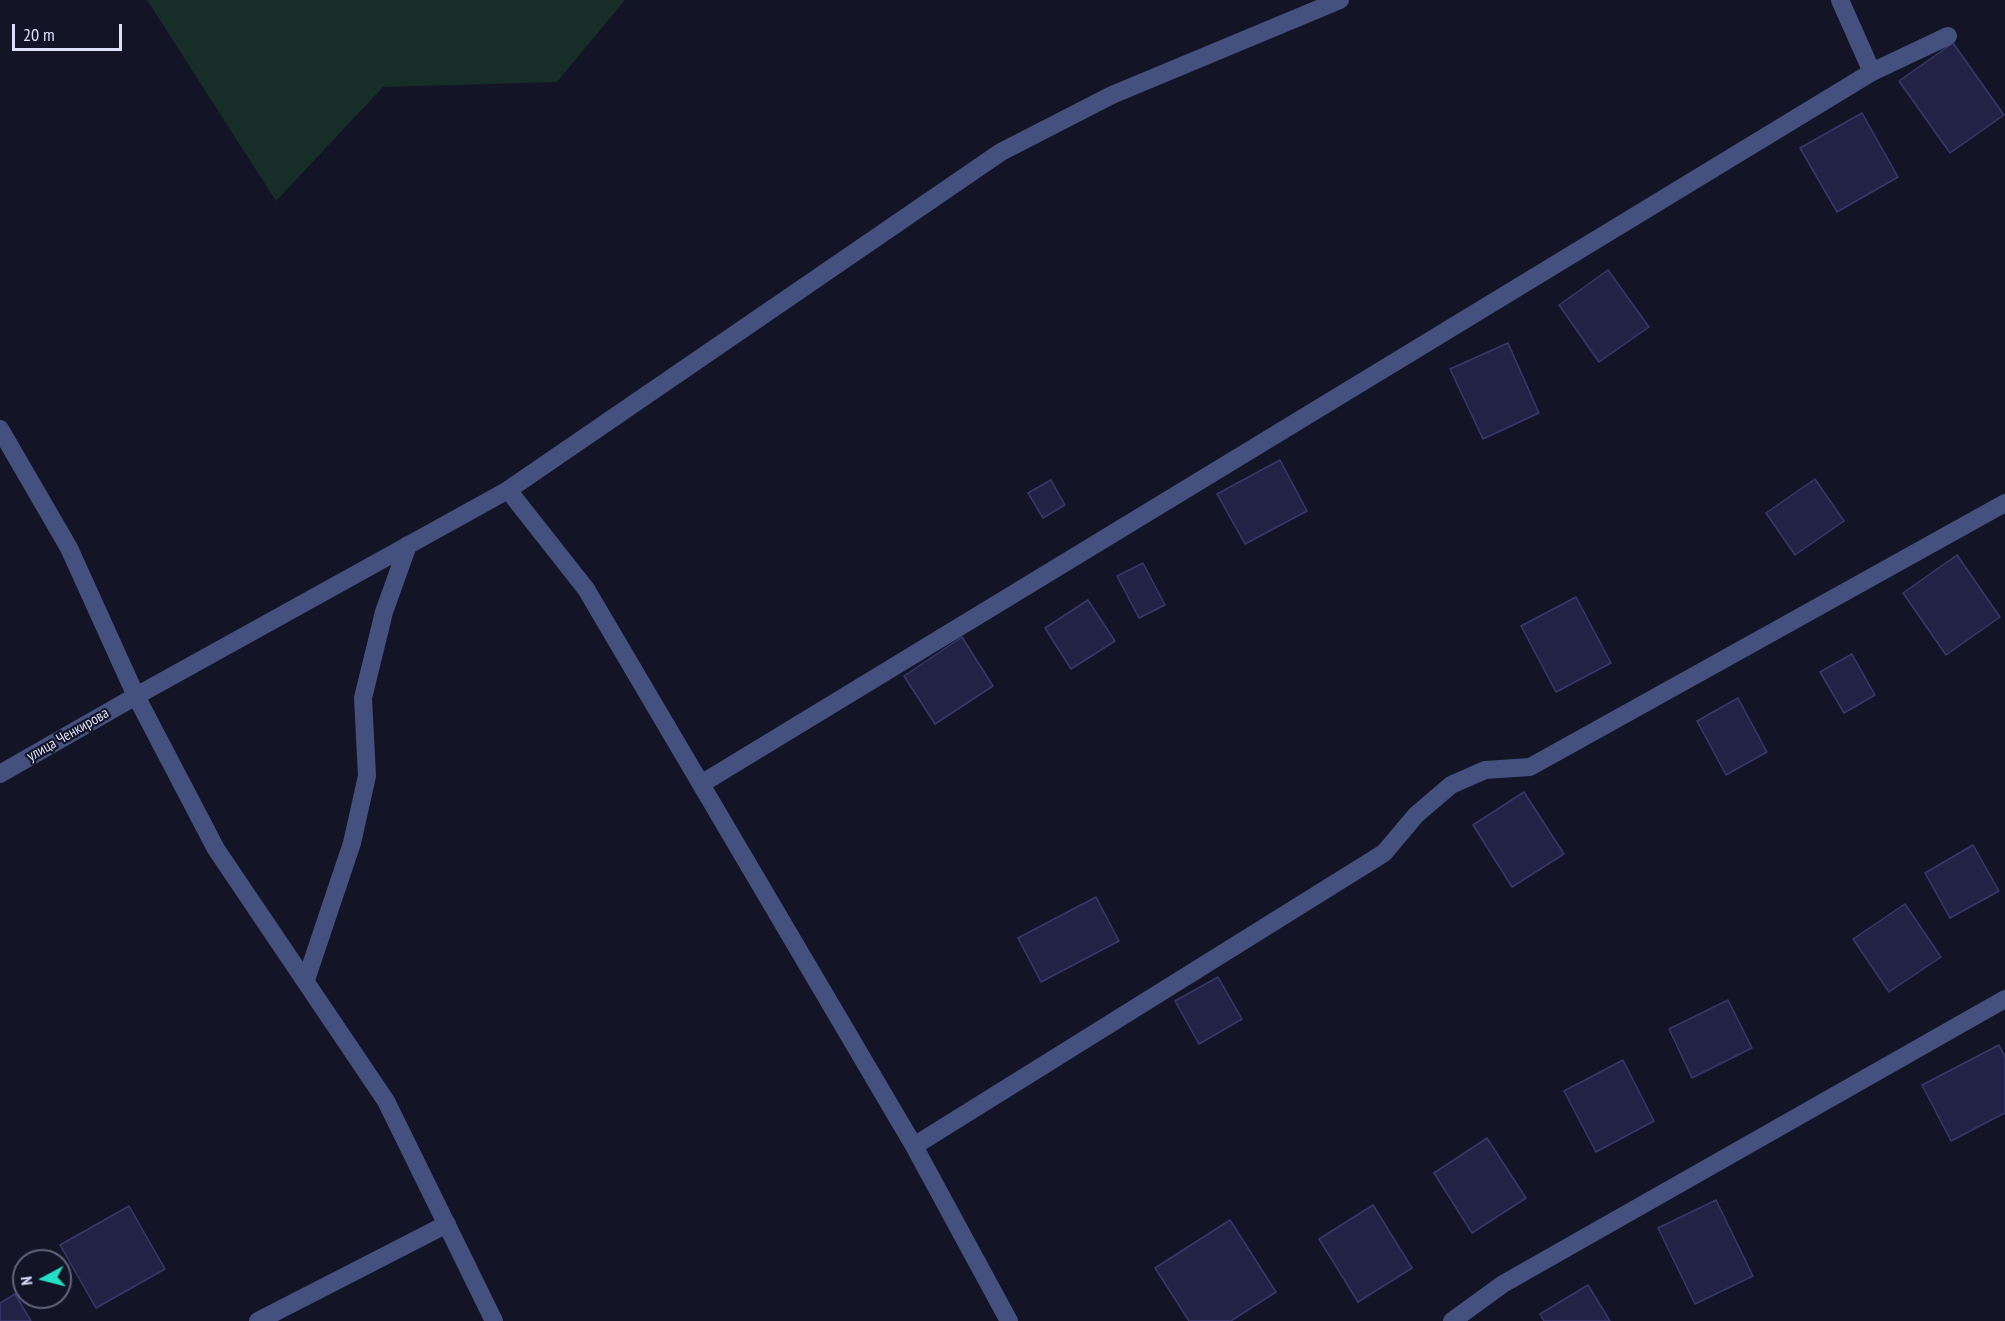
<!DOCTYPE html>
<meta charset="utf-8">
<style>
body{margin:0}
#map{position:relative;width:2005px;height:1321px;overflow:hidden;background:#131425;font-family:"PT Sans Narrow",sans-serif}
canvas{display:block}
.north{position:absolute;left:12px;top:1249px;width:60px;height:60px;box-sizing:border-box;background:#131425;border:2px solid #63667a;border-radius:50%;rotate:263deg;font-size:16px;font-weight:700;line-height:24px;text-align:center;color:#dce0fa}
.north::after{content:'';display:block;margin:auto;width:21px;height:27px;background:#22e0c6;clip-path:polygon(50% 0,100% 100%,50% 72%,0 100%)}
.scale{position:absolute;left:12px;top:24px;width:110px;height:27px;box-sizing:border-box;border:3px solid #dce0fa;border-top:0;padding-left:8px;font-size:18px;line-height:21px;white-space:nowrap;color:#dce0fa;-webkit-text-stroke:4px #131425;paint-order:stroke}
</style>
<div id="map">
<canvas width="2005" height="1321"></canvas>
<div class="north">N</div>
<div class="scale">20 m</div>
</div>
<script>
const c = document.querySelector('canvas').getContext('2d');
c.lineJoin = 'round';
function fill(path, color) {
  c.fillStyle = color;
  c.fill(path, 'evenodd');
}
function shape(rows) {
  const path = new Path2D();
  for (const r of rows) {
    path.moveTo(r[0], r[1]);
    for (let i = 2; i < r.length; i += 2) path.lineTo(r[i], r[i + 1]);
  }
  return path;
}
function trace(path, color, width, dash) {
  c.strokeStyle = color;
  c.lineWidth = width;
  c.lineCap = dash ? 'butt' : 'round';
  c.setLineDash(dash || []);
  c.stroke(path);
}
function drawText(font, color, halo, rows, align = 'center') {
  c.font = font + ' "PT Sans Narrow",sans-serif';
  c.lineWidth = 4.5;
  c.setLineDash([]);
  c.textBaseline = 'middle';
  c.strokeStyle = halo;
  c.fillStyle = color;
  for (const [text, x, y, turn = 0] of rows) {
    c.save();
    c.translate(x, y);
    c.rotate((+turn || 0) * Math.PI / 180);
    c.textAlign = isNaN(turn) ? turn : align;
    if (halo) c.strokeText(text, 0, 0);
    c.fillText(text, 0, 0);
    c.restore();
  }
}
const green = shape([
 [147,0,625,0,557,82,383,87,276,201]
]);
const building = shape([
 [1953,43,2004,115,1950,153,1899,81,1953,43],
 [1862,113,1898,177,1837,212,1800,148,1862,113],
 [1608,270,1649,327,1599,362,1559,305,1608,270],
 [1508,343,1539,413,1483,439,1450,369,1508,343],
 [1280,460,1307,511,1245,544,1217,494,1280,460],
 [1815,479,1844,521,1795,555,1766,513,1815,479],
 [1051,480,1065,505,1043,518,1028,493,1051,480],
 [1957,555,2000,617,1946,655,1903,593,1957,555],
 [1143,563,1165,605,1139,618,1117,576,1143,563],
 [1576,597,1611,663,1556,692,1521,626,1576,597],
 [1088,600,1115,641,1071,669,1045,628,1088,600],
 [962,637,993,686,935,724,904,676,962,637],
 [1852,654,1875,695,1844,713,1820,672,1852,654],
 [1738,698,1767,752,1726,775,1697,721,1738,698],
 [1524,792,1564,854,1512,887,1473,825,1524,792],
 [1973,845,1999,891,1950,918,1925,873,1973,845],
 [1096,897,1119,941,1041,982,1018,938,1096,897],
 [1905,904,1941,957,1889,992,1853,939,1905,904],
 [1218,977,1242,1019,1199,1044,1175,1001,1218,977],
 [1728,1000,1752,1048,1692,1078,1669,1029,1728,1000],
 [1999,1045,2005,1057,2005,1113,1951,1141,1922,1085,1999,1045],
 [1623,1060,1654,1121,1596,1152,1564,1091,1623,1060],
 [1487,1138,1526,1198,1472,1233,1434,1173,1487,1138],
 [1716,1200,1753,1276,1695,1304,1658,1228,1716,1200],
 [1373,1205,1412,1268,1358,1302,1319,1239,1373,1205],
 [129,1206,165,1269,96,1308,60,1245,129,1206],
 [1230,1220,1276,1292,1231,1321,1189,1321,1155,1268,1230,1220],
 [1588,1285,1610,1321,1544,1321,1540,1314,1588,1285],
 [15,1294,31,1321,0,1321,0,1303,15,1294]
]);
const minor = shape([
 [1840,0,1872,72],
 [0,429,69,548,136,696,216,849,386,1101,494,1321],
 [508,490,586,589,914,1146,1009,1321],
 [0,774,136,696,508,490,1001,152,1112,95,1340,0],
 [701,784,1872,72,1948,36],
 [306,980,352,843,367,776,363,698,384,612,408,545],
 [914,1146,1384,853,1416,815,1451,785,1485,770,1530,767,2005,503],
 [258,1321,447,1224],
 [1452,1321,1503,1284,2005,999]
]);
const streetNames = [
 ["улица Ченкирова",68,735,-30]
];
fill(green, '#172e28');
fill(building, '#222344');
trace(building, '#37396d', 1.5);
trace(minor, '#44507e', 18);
drawText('15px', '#dce0fa', '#131425', streetNames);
</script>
